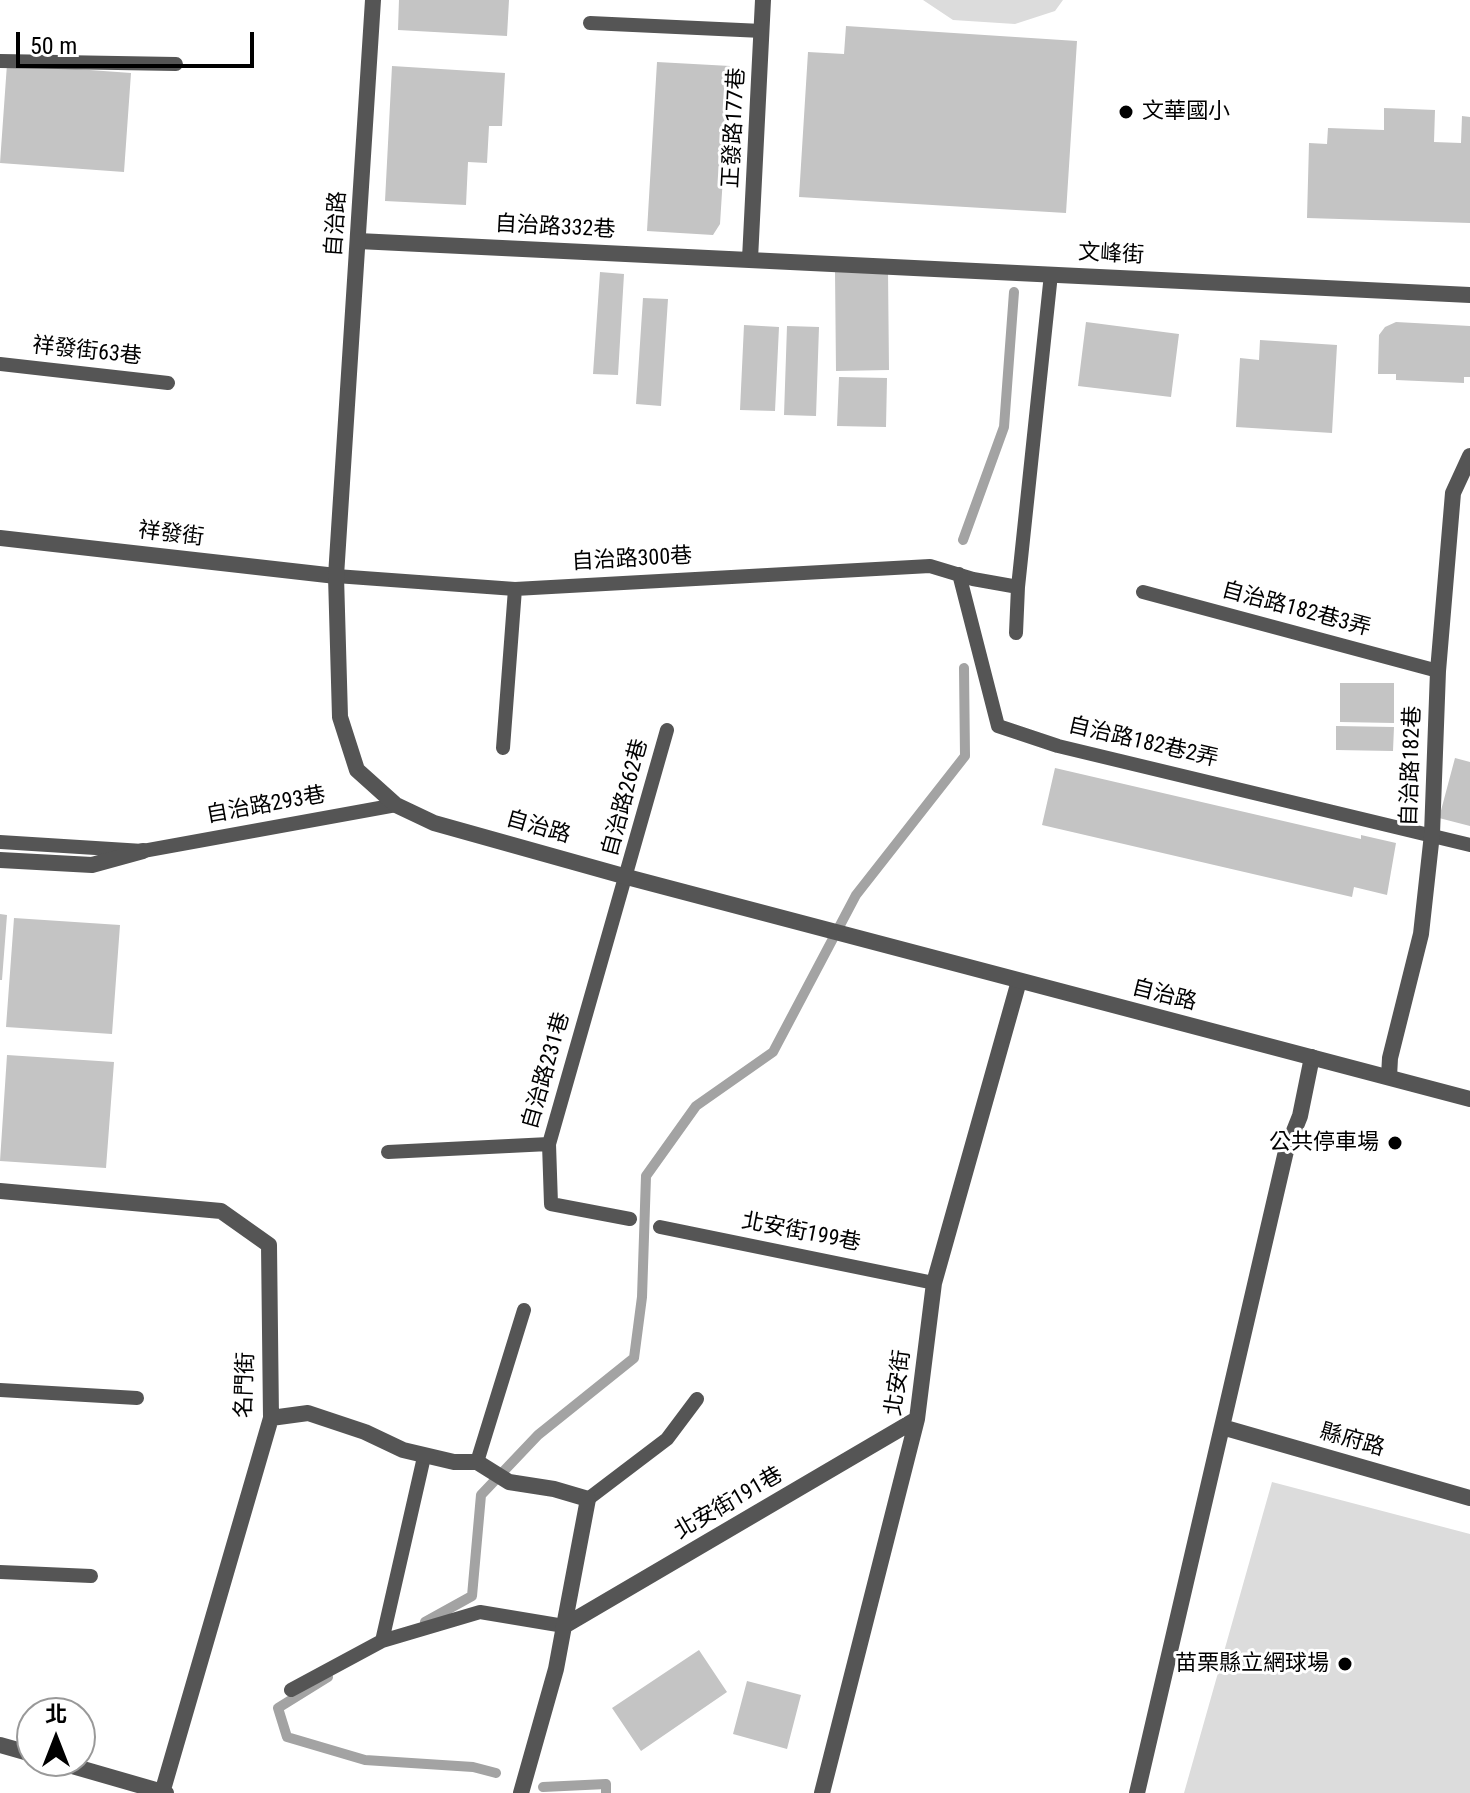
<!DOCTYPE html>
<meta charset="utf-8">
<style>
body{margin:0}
#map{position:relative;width:1470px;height:1793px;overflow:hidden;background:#fff;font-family:"Roboto Condensed","Noto Sans TC",sans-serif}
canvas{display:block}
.north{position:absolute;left:16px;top:1697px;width:80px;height:80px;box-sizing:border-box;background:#fff;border:2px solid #999;border-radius:50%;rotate:0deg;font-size:22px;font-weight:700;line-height:32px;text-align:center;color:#000}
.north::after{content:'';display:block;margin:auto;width:28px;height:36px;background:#000;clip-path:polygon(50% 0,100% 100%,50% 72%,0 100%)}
.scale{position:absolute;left:16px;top:32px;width:238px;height:36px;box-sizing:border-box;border:4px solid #000;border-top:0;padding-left:10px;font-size:24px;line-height:28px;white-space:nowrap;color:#000;-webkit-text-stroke:6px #fff;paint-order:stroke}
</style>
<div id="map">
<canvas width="1470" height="1793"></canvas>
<div class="north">北</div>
<div class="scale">50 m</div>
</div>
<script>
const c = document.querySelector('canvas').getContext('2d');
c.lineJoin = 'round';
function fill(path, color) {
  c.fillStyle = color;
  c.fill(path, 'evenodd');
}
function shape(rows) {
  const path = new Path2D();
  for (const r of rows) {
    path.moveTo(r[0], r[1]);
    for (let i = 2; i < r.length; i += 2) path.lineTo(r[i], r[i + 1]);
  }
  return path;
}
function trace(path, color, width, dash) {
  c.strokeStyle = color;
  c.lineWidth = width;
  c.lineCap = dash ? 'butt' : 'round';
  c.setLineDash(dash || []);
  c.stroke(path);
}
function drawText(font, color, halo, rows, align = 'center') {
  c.font = font + ' "Roboto Condensed","Noto Sans TC",sans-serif';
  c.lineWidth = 6;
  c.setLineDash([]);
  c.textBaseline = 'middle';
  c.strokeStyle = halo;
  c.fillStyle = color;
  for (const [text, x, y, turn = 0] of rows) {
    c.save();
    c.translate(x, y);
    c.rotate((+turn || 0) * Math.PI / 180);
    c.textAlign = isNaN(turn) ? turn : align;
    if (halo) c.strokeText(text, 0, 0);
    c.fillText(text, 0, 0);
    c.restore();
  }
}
const green = shape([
 [923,0,1063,0,1055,11,1015,24,953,20],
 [1272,1482,1470,1534,1470,1793,1184,1793]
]);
const stream = shape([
 [963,540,1004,427,1014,292],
 [425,1622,472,1596,481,1495,538,1435,634,1358,642,1297,646,1176,696,1106,773,1052,856,895,965,756,964,668],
 [328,1677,278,1708,287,1737,365,1760,473,1767,496,1773],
 [543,1787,606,1784,606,1793]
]);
const building = shape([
 [399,0,509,0,507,36,398,30],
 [846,26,1077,41,1066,213,799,197,808,52,844,54],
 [657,62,730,66,720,224,713,235,647,231],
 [7,64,131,73,124,172,0,163],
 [392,66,505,73,502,126,489,126,487,163,468,162,466,205,385,201],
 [1384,108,1435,110,1434,142,1461,143,1462,116,1470,117,1470,223,1307,218,1309,143,1327,144,1328,128,1384,130],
 [888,271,889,370,836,371,835,272],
 [600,272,624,274,618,375,593,374],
 [643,298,668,299,661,406,636,404],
 [1086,322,1179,334,1171,397,1078,386],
 [1396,322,1470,326,1470,377,1464,377,1464,383,1396,380,1396,374,1378,374,1379,335,1385,327],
 [744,325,779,327,775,411,740,410],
 [787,326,819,327,816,416,784,415],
 [1260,340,1337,345,1332,433,1236,427,1240,358,1259,360],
 [839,377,887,378,886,427,837,426],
 [1340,683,1394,683,1394,723,1340,722],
 [1336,726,1394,727,1393,751,1336,750],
 [1455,758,1470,762,1470,826,1439,818],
 [1055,768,1361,839,1361,835,1396,843,1387,895,1354,887,1352,897,1042,825],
 [0,914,7,915,2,980,0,980],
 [14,918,120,925,112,1034,6,1027],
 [7,1055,114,1062,106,1168,0,1161],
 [699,1650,727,1692,641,1751,612,1708],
 [747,1681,801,1695,787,1749,733,1734]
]);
const service = shape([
 [590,23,762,31],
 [0,61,176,64],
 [0,364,168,383],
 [959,574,998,726,1058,746,1470,845],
 [336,576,515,589,930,566,973,579,1018,587],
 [1143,592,1438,671],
 [1016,633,1018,587,1051,274],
 [503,748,515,589],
 [0,842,143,851,396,805],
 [388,1152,549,1144],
 [630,1219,551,1204,549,1144,667,730],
 [660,1227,934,1283],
 [0,1390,137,1398],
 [477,1462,524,1310],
 [588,1499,667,1439,697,1399],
 [0,1572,91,1576],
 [382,1641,480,1612,564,1626],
 [291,1690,382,1641,424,1457]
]);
const minor = shape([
 [358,241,1470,295],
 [750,259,763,0],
 [0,538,336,576],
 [0,860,92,865,143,851],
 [1389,1077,1390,1058,1421,934,1432,834,1438,671,1453,493,1470,456],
 [0,1191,221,1211,269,1245,271,1418,162,1793],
 [271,1418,308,1413,365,1432,403,1450,454,1462,477,1462,509,1482,554,1489,588,1499,564,1626],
 [1222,1427,1470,1498],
 [0,1745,32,1754],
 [55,1761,166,1793],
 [521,1793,556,1669,564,1626,917,1419],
 [822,1793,917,1419,934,1283,1019,981],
 [1137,1793,1286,1151,1300,1116,1312,1057]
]);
const tertiary = shape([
 [373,0,336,576,340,717,357,770,396,805,434,823,627,877,1470,1099]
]);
const markers = [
 [1126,112,8,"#000"],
 [1395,1143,8,"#000"],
 [1345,1664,8,"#000"]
];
const poiNames = [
 ["文華國小",1142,112,"left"],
 ["公共停車場",1379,1143],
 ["苗栗縣立網球場",1329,1664]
];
const streetNames = [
 ["正發路177巷",735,128,-87],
 ["自治路",337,224,-86],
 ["自治路332巷",555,228,3],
 ["文峰街",1111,255,3],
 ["祥發街63巷",87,352,6],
 ["祥發街",171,535,7],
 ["自治路300巷",632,560,-3],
 ["自治路182巷3弄",1296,610,15],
 ["自治路182巷2弄",1143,743,13],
 ["自治路182巷",1412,766,-88],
 ["自治路262巷",626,798,-75],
 ["自治路293巷",266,806,-10],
 ["自治路",538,828,16],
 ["自治路",1164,996,14],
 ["自治路231巷",547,1071,-74],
 ["北安街199巷",801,1233,11],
 ["北安街",899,1383,-82],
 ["名門街",246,1385,-88],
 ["縣府路",1352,1441,16],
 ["北安街191巷",729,1504,-30]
];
fill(green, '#dcdcdc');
trace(stream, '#a3a3a3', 10);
fill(building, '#c4c4c4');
trace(service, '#555', 14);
trace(minor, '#555', 16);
trace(tertiary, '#555', 16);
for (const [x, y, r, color] of markers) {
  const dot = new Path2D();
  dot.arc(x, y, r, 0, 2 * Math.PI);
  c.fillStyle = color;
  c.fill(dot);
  trace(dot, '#fff', 3);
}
drawText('22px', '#000', '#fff', poiNames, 'right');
drawText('22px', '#000', '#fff', streetNames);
</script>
